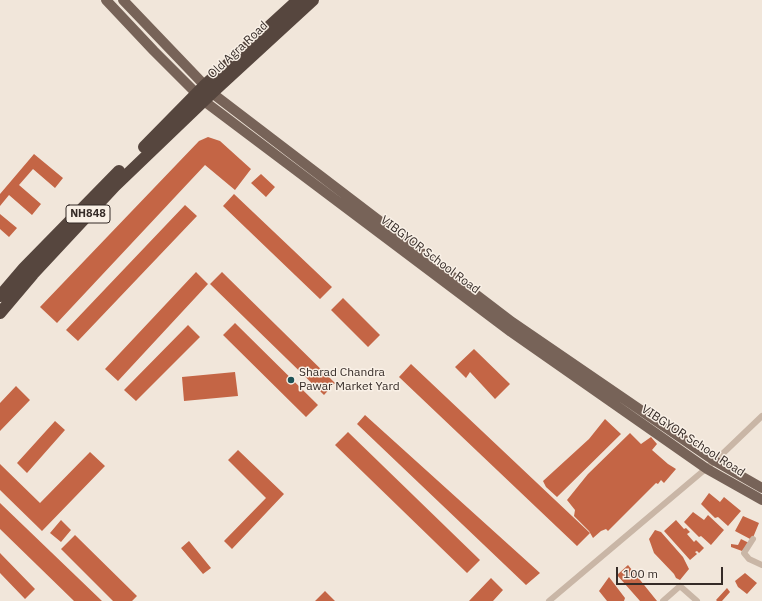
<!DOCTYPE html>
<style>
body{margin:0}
#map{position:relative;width:762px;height:601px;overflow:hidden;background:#f1e6da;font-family:"IBM Plex Sans",sans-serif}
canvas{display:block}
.scale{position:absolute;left:616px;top:567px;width:107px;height:18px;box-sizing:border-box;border:2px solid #352b27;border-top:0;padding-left:5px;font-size:12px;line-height:14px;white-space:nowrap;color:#352b27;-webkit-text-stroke:3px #f9f0e6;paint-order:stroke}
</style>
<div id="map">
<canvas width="762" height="601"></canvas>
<div class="scale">100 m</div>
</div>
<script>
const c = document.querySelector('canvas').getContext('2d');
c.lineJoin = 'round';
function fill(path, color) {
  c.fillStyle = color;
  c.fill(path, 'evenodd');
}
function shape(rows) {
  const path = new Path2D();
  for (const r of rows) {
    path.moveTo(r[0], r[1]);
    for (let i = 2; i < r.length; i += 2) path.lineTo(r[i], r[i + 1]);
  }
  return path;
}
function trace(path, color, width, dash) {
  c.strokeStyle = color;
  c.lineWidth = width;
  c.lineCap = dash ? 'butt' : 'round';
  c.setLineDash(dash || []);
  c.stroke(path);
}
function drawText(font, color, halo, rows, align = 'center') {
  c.font = font + ' "IBM Plex Sans",sans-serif';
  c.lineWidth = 3;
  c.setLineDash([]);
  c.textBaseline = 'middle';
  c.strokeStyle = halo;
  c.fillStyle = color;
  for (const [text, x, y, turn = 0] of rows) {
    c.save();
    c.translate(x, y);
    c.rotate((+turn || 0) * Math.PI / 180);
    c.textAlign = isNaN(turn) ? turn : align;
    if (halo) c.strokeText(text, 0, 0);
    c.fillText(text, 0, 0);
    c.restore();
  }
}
const building = shape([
 [208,137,220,141,251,169,235,190,205,165,57,323,40,307,199,141],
 [34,154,63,178,55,188,33,169,19,185,41,204,32,215,9,195,0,206,0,194],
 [261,174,275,187,266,197,251,183],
 [234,194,332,287,320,299,223,206],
 [185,205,197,216,78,341,66,330],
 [0,214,17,228,9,237,0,229],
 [196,272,208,284,118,381,105,369],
 [222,272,335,383,324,395,210,284],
 [343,298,380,335,368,347,331,310],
 [235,323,318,405,306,417,223,335],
 [188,325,200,337,136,401,124,390],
 [474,349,510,384,495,399,470,372,466,378,455,367],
 [411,364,590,533,577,546,399,377],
 [235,372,238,396,184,401,182,377],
 [16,386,30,400,0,431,0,403],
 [365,415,540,573,526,585,357,424],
 [605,419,621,434,557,497,546,487,543,481,589,439],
 [55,421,65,430,27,473,17,463],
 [348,432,480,560,467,573,335,445],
 [630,433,641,444,651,437,657,444,652,450,668,464,676,469,664,483,661,480,658,484,656,483,608,531,606,529,601,531,593,538,589,531,574,516,575,510,567,500,588,474],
 [238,450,284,494,232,549,224,541,266,498,228,460],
 [90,452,105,466,42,531,0,490,0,464,40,503],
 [709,493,720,502,724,497,741,511,728,526,718,517,715,518,701,504],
 [0,503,102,601,74,601,0,529],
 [693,512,704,520,708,515,724,530,711,545,701,536,699,537,684,522],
 [743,516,759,523,752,540,735,531],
 [61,520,71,530,61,542,50,533],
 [676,520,684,529,686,528,690,532,687,534,694,542,696,540,704,548,699,553,697,551,695,552,697,554,690,560,664,531],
 [655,530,661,532,683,557,689,569,680,580,676,578,674,574,654,553,649,539],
 [75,535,137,596,132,601,113,601,61,549],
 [741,539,749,543,742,551,731,547,731,544,738,545],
 [189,541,211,568,203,574,181,548],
 [0,553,35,589,25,599,0,573],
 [628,565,657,601,640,601,617,575],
 [745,573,757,583,747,594,738,587,735,581],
 [609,577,625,598,624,601,607,601,599,591],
 [491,578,503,590,493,601,469,601],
 [727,588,730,592,722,601,717,601,716,600],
 [325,591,335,601,315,601]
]);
const street = shape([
 [753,539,744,553,749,559,762,565],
 [549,601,715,461,762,416],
 [663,601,680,586,697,601]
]);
const primary = shape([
 [106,0,154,51,204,101,511,332,707,469,762,500],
 [123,0,212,93,512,322,715,461,762,488]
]);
const highway = shape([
 [144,147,204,86,298,0],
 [0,296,24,268,119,171],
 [0,313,33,274,115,186,212,93,313,0]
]);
const markers = [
 [291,380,4,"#1d5256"]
];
const shields = [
 [88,214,44]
];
const shieldNames = [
 ["NH848",88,214]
];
const streetNames = [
 ["Old Agra Road",238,50,-43],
 ["VIBGYOR School Road",430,255,37],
 ["VIBGYOR School Road",693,441,33]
];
const poiNames = [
 ["Sharad Chandra",299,373],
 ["Pawar Market Yard",299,387]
];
fill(building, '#c46545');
trace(street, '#c9b6a6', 6);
trace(primary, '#776358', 10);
trace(highway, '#56463e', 12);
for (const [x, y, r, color] of markers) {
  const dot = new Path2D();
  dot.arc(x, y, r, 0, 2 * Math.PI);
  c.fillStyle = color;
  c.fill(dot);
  trace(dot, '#f9f0e6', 1.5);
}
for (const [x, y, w] of shields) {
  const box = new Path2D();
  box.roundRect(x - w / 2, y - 9, w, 18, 3);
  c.fillStyle = '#f9f0e6';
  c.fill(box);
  trace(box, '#352b27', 1);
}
drawText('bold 11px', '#352b27', null, shieldNames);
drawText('12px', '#352b27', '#f9f0e6', streetNames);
drawText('12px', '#352b27', '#f9f0e6', poiNames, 'left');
</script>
